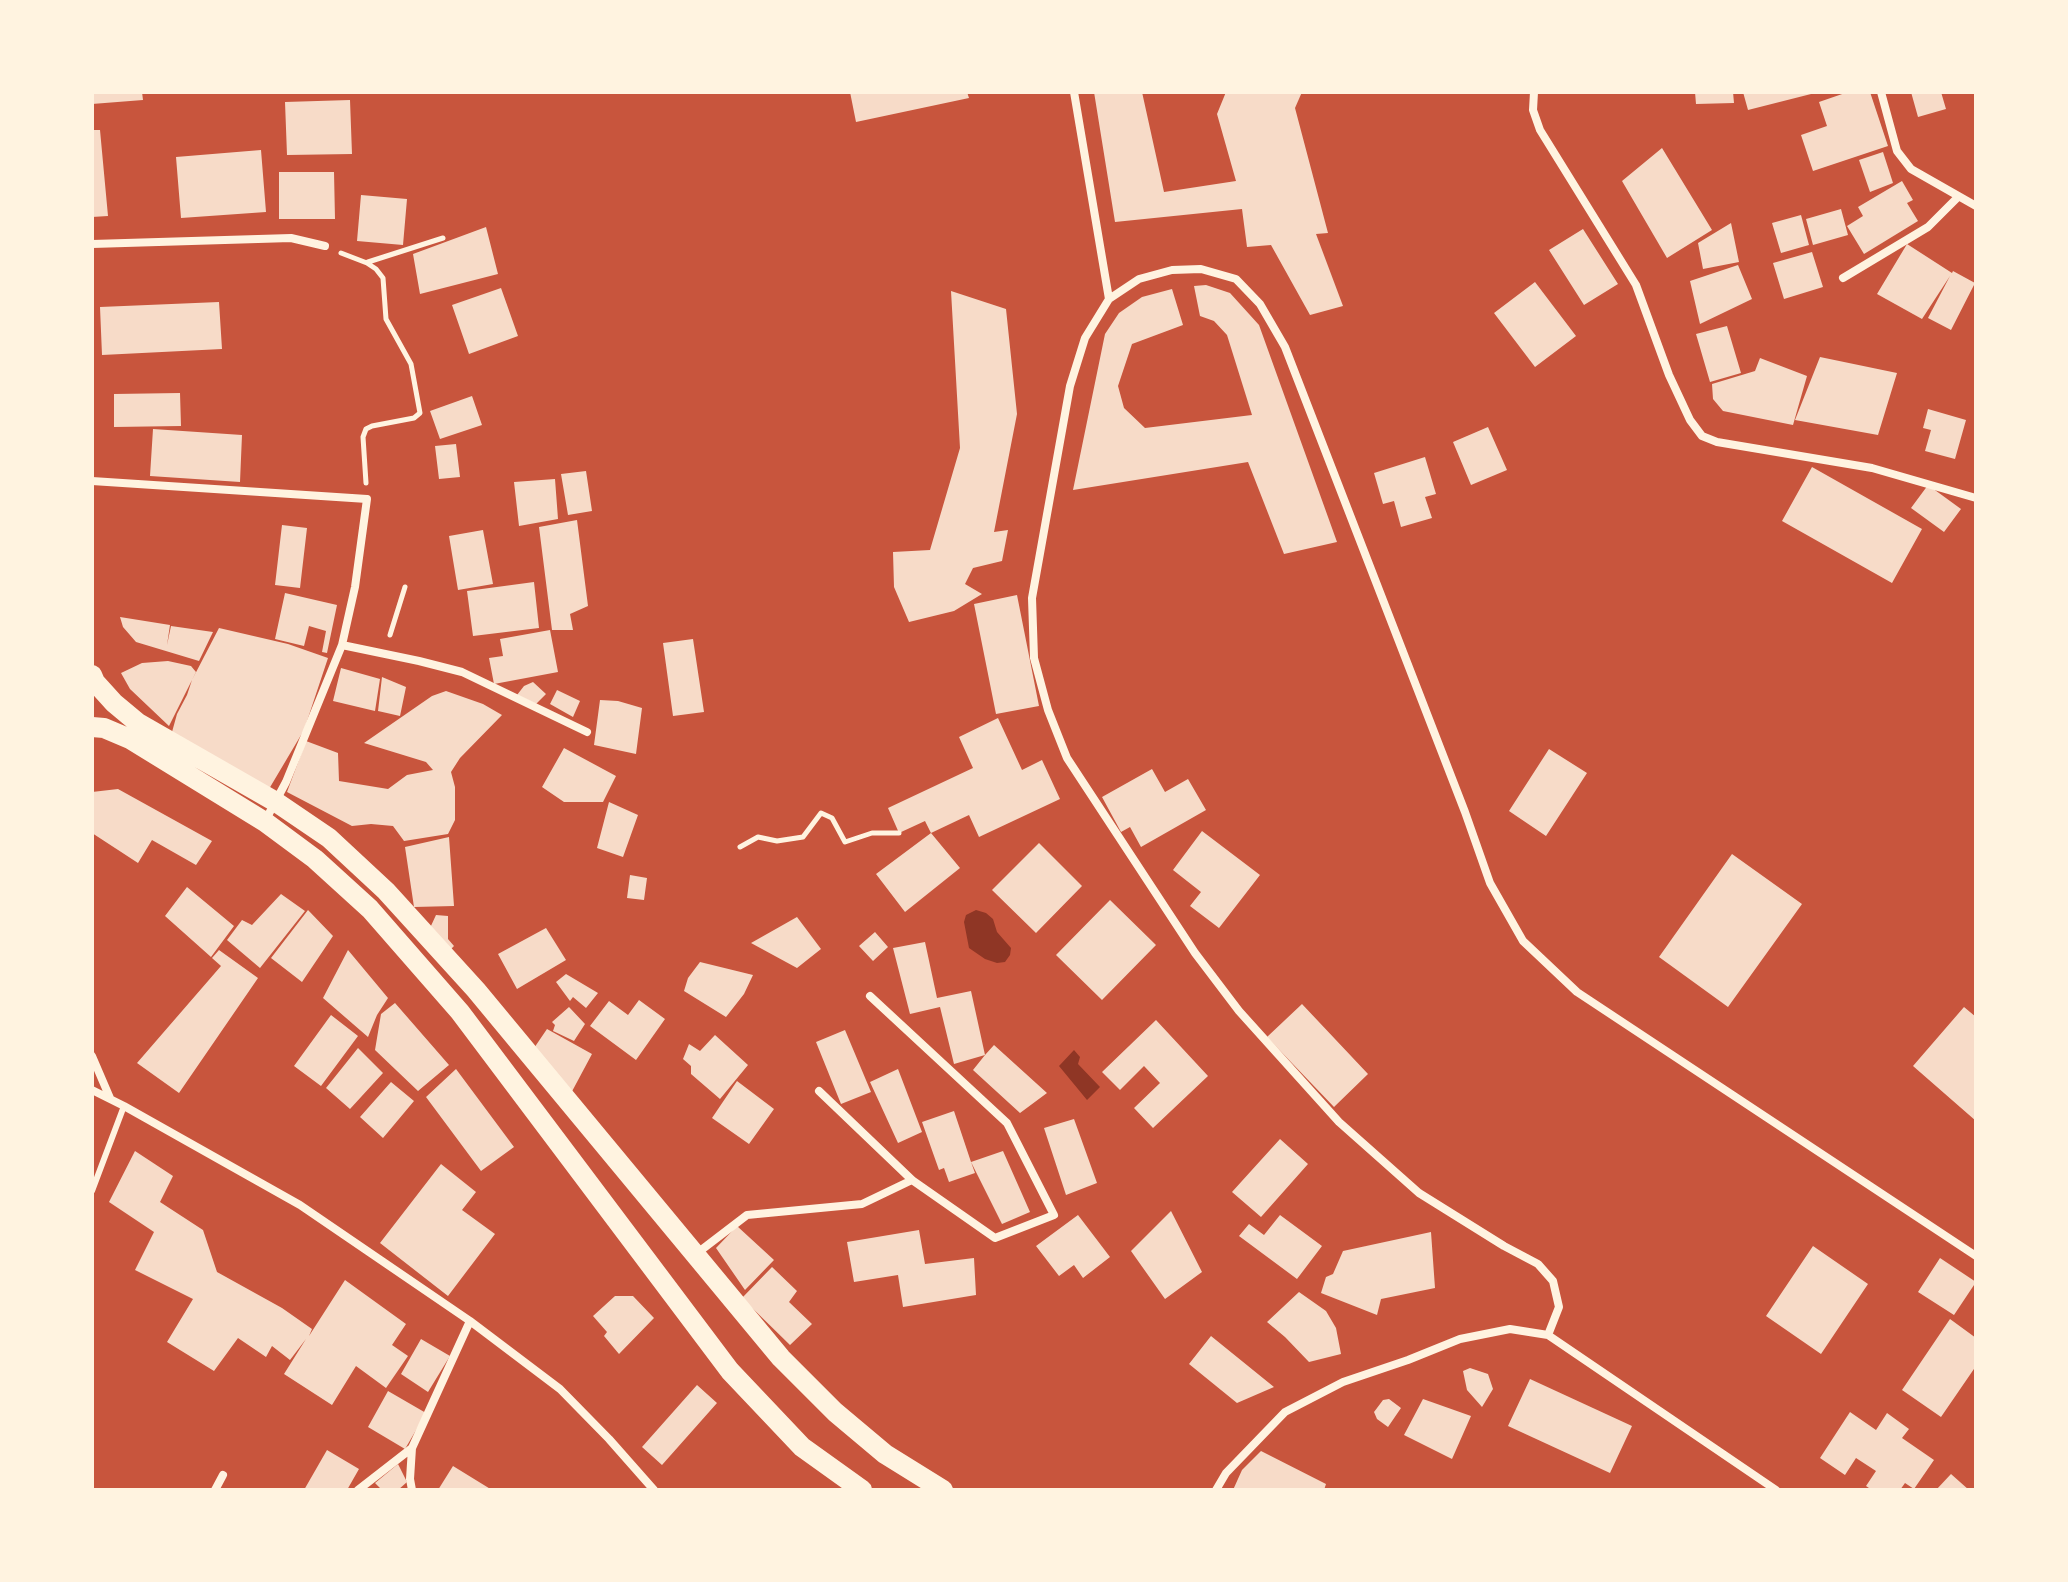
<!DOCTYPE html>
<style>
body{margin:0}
#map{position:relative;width:2068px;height:1582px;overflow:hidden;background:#c8553d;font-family:"Zilla Slab",serif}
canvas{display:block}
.frame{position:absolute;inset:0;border:94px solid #fff3e0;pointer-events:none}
</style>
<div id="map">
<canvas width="2068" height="1582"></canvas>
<div class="frame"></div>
</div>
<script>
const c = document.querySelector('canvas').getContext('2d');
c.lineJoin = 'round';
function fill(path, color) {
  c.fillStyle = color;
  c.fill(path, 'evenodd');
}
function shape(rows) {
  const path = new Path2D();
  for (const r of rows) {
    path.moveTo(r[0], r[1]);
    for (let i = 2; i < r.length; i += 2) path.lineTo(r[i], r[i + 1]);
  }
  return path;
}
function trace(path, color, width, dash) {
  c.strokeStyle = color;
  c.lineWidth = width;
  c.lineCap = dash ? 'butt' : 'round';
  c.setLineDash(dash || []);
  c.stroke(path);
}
const water = shape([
 [976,910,986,913,993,919,997,932,1011,948,1010,955,1005,962,997,963,985,959,969,948,964,922,966,915],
 [1074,1050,1080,1057,1078,1064,1100,1087,1087,1100,1059,1066]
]);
const building = shape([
 [92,92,142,92,143,100,92,104],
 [850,92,967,92,969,98,856,122],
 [1094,92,1142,92,1164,192,1236,181,1217,114,1226,92,1302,92,1295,108,1328,233,1316,234,1343,306,1310,315,1271,245,1247,247,1242,209,1115,222],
 [1695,92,1733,92,1734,103,1696,104],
 [1743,92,1815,92,1815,93,1748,110],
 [1848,92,1870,92,1888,146,1813,171,1801,135,1827,126,1819,102],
 [1911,92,1941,92,1946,109,1918,117],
 [350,100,352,154,287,155,285,102],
 [92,130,100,130,108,216,92,217],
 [1662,148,1712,230,1667,258,1622,181],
 [261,150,266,212,181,218,176,157],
 [1883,152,1893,183,1870,192,1859,160],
 [279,172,334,172,335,219,279,219],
 [1902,181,1913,200,1907,203,1918,221,1864,254,1847,226,1863,216,1858,207],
 [361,195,407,199,403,245,357,241],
 [1841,209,1848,235,1813,245,1806,219],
 [1801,215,1809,245,1781,253,1772,223],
 [1731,223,1739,262,1703,269,1698,243],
 [486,227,498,274,420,294,413,254],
 [1583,229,1618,284,1584,305,1549,250],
 [1907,244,1952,273,1953,271,1975,283,1951,330,1928,318,1950,276,1922,319,1877,294],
 [1812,252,1823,287,1784,299,1773,263],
 [1738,265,1752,299,1700,324,1690,281],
 [1535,282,1576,336,1535,367,1494,313],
 [1206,285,1230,293,1259,325,1337,542,1284,554,1248,462,1073,490,1105,334,1119,313,1142,297,1172,289,1183,325,1132,344,1118,386,1124,408,1145,428,1252,415,1227,335,1214,321,1200,316,1194,286],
 [501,288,518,336,469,354,452,305],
 [951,291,1006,309,1017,414,994,532,1008,530,1002,561,973,568,965,584,982,594,954,611,909,622,894,587,893,552,930,550,960,448],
 [219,302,222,349,102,355,100,307],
 [1727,326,1741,373,1710,382,1696,334],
 [1820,357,1897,373,1878,435,1795,420],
 [1760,358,1807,376,1793,425,1723,411,1713,399,1712,384,1755,371],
 [180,393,181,426,114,427,114,394],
 [472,396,482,425,440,439,430,411],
 [1928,409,1966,420,1955,459,1925,451,1931,430,1923,428],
 [1488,427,1507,470,1471,485,1453,442],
 [153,429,242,435,240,482,150,476],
 [456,444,460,477,439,479,435,446],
 [1425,457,1436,494,1425,497,1432,518,1401,527,1394,501,1383,504,1374,473],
 [1812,467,1922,529,1892,583,1782,521],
 [586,471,592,511,568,515,561,474],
 [555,479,558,519,519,526,514,482],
 [1928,485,1961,509,1944,532,1911,508],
 [577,520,588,606,570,614,573,630,552,630,539,527],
 [282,525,307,528,300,588,275,585],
 [483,530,493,584,458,590,449,536],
 [534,582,539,628,473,636,467,591],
 [285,593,337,605,327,653,322,652,326,631,309,626,304,646,275,639],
 [1017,595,1039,706,996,714,974,604],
 [120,617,170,625,167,645,171,626,213,632,199,661,136,642,123,627],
 [219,628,288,644,328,658,304,730,269,789,172,732,177,714,187,695,192,680],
 [550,630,558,672,494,684,489,658,503,656,500,639],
 [693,639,704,712,673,716,663,643],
 [168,661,191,666,196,672,169,726,130,689,121,673,142,663],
 [341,668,380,679,375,711,333,701],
 [382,677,406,687,400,716,378,711],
 [533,682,546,694,536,704,517,695,524,686],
 [557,690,580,701,573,717,550,704],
 [446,691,483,704,502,715,460,758,451,772,455,787,455,820,448,834,404,841,393,826,371,824,352,826,287,792,306,741,338,753,339,781,388,789,407,775,433,770,426,762,364,743,432,696],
 [600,700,618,701,642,708,636,754,594,745],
 [998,718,1022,770,1042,760,1060,799,979,837,969,815,931,833,925,821,899,833,888,808,973,768,959,737],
 [564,748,616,776,603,802,564,802,542,787],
 [1549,749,1587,773,1546,836,1509,811],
 [1152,769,1165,792,1188,779,1206,810,1141,847,1130,827,1121,832,1102,797],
 [118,789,212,841,196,865,152,840,138,863,92,833,92,792],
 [609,802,638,815,623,857,597,848],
 [1202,831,1260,875,1219,928,1190,906,1201,892,1173,870],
 [931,833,960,868,905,912,876,874],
 [449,837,454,906,414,907,405,847],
 [1039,843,1082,886,1036,933,992,890],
 [1732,854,1802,904,1728,1007,1659,957],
 [630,875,647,878,644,900,627,898],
 [187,887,234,926,211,957,165,916],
 [281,894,305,911,260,968,227,940,242,920,252,925],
 [1110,900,1156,945,1102,1000,1056,955],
 [308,910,333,936,302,982,271,958],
 [436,915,448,916,448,939,454,946,449,951,430,928],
 [797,917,821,949,797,968,751,943],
 [546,928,566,960,517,989,498,954],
 [875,932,888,947,873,961,859,946],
 [925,942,937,998,971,991,985,1055,994,1045,1047,1093,1020,1113,973,1070,985,1055,954,1064,940,1007,910,1014,893,948],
 [219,950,258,978,179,1093,137,1063,221,966,212,958],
 [348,950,388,998,377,1015,368,1037,323,998],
 [700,962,753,975,744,994,726,1017,684,991,688,978],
 [566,974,598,993,586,1008,573,997,570,1001,556,982],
 [639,1000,665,1019,636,1060,590,1026,609,1001,628,1015],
 [395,1003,449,1065,418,1091,375,1050,381,1014],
 [1302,1004,1368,1074,1334,1107,1267,1037],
 [569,1007,585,1024,574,1041,553,1031,555,1025,552,1022],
 [1964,1007,1976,1017,1976,1121,1913,1066],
 [331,1015,358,1036,321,1086,294,1066],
 [1156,1020,1208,1076,1153,1128,1134,1108,1160,1083,1144,1066,1120,1090,1102,1072],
 [547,1029,592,1054,569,1097,530,1054],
 [845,1030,871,1092,841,1104,816,1042],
 [715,1035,748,1065,720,1099,691,1074,691,1066,683,1059,689,1044,700,1051],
 [358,1048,383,1073,350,1109,326,1088],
 [456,1069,514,1147,481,1171,426,1097],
 [898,1069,922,1132,898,1143,870,1082],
 [737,1081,774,1109,749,1144,712,1118],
 [391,1082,414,1101,383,1138,360,1117],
 [954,1111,971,1162,1003,1151,1030,1212,1002,1224,971,1162,975,1173,949,1182,944,1168,939,1170,922,1122],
 [1074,1119,1097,1183,1066,1195,1044,1128],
 [1280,1139,1308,1164,1261,1217,1232,1192],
 [135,1151,173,1176,160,1202,203,1230,217,1272,282,1308,312,1329,309,1336,345,1280,406,1324,392,1345,408,1356,386,1388,356,1366,332,1405,284,1374,306,1339,290,1360,272,1346,266,1357,238,1338,214,1371,167,1342,193,1299,135,1270,154,1232,109,1202],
 [441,1164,476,1192,462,1210,495,1234,448,1296,380,1243],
 [1171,1211,1202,1272,1165,1299,1131,1251],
 [1078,1215,1110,1257,1083,1278,1074,1265,1059,1276,1036,1246],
 [1280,1215,1322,1246,1297,1279,1239,1236,1249,1224,1264,1235],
 [737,1226,774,1260,745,1290,716,1248],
 [919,1230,925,1264,974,1258,976,1295,903,1307,898,1275,854,1282,847,1242],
 [1431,1232,1435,1288,1381,1299,1377,1315,1321,1293,1326,1277,1333,1274,1343,1251],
 [1813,1246,1868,1284,1821,1354,1766,1316],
 [1940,1258,1976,1282,1954,1315,1918,1292],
 [772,1267,797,1291,789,1302,812,1324,790,1345,742,1298],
 [1299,1292,1326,1311,1336,1328,1341,1354,1309,1362,1285,1337,1267,1322],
 [615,1296,633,1296,654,1318,619,1354,604,1336,607,1332,593,1316],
 [1950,1319,1976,1338,1976,1366,1941,1417,1902,1390],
 [1211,1336,1274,1387,1237,1403,1189,1364],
 [421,1339,450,1356,428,1392,401,1374],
 [1470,1368,1488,1374,1493,1389,1482,1407,1467,1390,1463,1371],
 [1530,1379,1632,1426,1610,1473,1508,1426],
 [697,1385,717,1403,662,1465,642,1447],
 [388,1391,426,1413,405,1449,368,1427],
 [1389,1399,1401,1408,1388,1427,1377,1419,1374,1412,1383,1400],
 [1423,1399,1471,1416,1452,1459,1404,1435],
 [1850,1412,1876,1430,1887,1413,1909,1429,1902,1438,1934,1460,1914,1489,1905,1483,1900,1490,1872,1490,1866,1486,1876,1471,1856,1458,1845,1475,1820,1458],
 [327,1450,359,1469,347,1490,304,1490],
 [1261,1451,1326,1484,1324,1490,1233,1490,1242,1470],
 [398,1464,407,1482,398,1490,382,1490,375,1483],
 [453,1466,492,1490,438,1490],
 [1951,1474,1969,1490,1936,1490]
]);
const path = shape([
 [341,253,367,263,376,269,383,278,386,319,411,364,420,413,414,418,372,426,366,429,363,437,366,483],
 [368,262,443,238],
 [390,635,405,587],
 [740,847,758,837,777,841,803,837,821,813,832,818,845,842,872,833,899,833]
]);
const service = shape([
 [92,1191,124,1106]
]);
const minor = shape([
 [1074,92,1109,299,1085,338,1070,386,1032,598,1034,658,1048,710,1067,758,1195,953,1239,1011,1339,1122,1419,1193,1504,1246,1538,1264,1553,1281,1559,1307,1548,1335],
 [1534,92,1533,110,1540,130,1636,285,1669,375,1690,420,1702,436,1717,442,1872,468,1976,498],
 [1881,92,1897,151,1911,169,1976,206],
 [92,244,291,238,325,246],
 [1843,278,1928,227,1958,197],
 [1109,299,1139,279,1172,270,1201,269,1236,279,1260,304,1285,347,1465,812,1490,883,1523,941,1577,992,1976,1256],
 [92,481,367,499,355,587,342,645,286,782,265,821],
 [342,645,419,661,462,672,587,732],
 [870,996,1007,1123,1054,1215,995,1238,912,1180],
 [92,1056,110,1098],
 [92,1090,124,1106,300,1205,470,1321,560,1389,609,1439,654,1490],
 [696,1254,747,1215,862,1204,912,1180,819,1091],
 [215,1490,223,1475],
 [358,1490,412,1448,470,1321],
 [412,1490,410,1479,412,1448],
 [1216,1490,1226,1473,1285,1412,1343,1382,1408,1360,1460,1339,1510,1329,1548,1335,1776,1490]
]);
const primary = shape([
 [92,675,95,682,114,703,138,723,276,802,329,838,386,891,476,990,781,1358,835,1412,885,1454,943,1490],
 [92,727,104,728,130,739,265,822,315,859,370,909,460,1012,730,1371,802,1447,862,1490]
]);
fill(water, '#8f3625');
fill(building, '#f7dbc8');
trace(path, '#fff3e0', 5);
trace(service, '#fff3e0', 6);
trace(minor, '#fff3e0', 8);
trace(primary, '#fff3e0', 20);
</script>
